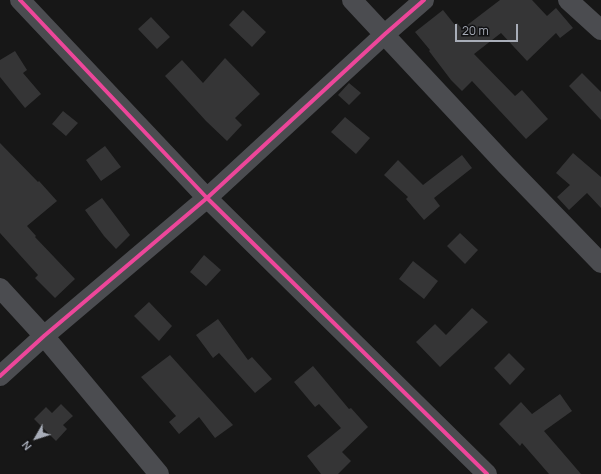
<!DOCTYPE html>
<style>
body{margin:0}
#map{position:relative;width:601px;height:474px;overflow:hidden;background:#171717;font-family:Manrope,sans-serif}
canvas{display:block}
.north{position:absolute;left:16px;top:418px;width:40px;height:40px;-webkit-text-stroke:3px #111113;paint-order:stroke;rotate:231deg;font-size:11px;font-weight:700;line-height:16px;text-align:center;color:#a8adb8}
.north::after{content:'';display:block;margin:auto;width:14px;height:18px;background:#a8adb8;clip-path:polygon(50% 0,100% 100%,50% 72%,0 100%)}
.scale{position:absolute;left:455px;top:24px;width:63px;height:18px;box-sizing:border-box;border:2px solid #a8adb8;border-top:0;padding-left:5px;font-size:12px;line-height:14px;white-space:nowrap;color:#a8adb8;-webkit-text-stroke:3px #111113;paint-order:stroke}
</style>
<div id="map">
<canvas width="601" height="474"></canvas>
<div class="north">N</div>
<div class="scale">20 m</div>
</div>
<script>
const c = document.querySelector('canvas').getContext('2d');
c.lineJoin = 'round';
function fill(path, color) {
  c.fillStyle = color;
  c.fill(path, 'evenodd');
}
function shape(rows) {
  const path = new Path2D();
  for (const r of rows) {
    path.moveTo(r[0], r[1]);
    for (let i = 2; i < r.length; i += 2) path.lineTo(r[i], r[i + 1]);
  }
  return path;
}
function trace(path, color, width, dash) {
  c.strokeStyle = color;
  c.lineWidth = width;
  c.lineCap = dash ? 'butt' : 'round';
  c.setLineDash(dash || []);
  c.stroke(path);
}
const building = shape([
 [500,0,532,0,547,16,556,8,573,28,560,38,556,33,527,61,501,33,474,54,515,96,522,90,548,119,526,139,472,81,462,91,451,80,429,51,430,50,415,32,443,10,455,25,457,23,462,29],
 [243,10,266,32,252,47,229,25],
 [151,17,170,37,157,49,138,29],
 [15,51,27,70,23,73,41,94,25,108,0,77,0,60],
 [225,58,260,94,235,118,242,125,227,141,206,121,165,76,182,60,203,83],
 [582,73,601,92,601,120,569,86],
 [349,83,361,93,349,105,338,95],
 [63,111,78,123,66,136,52,124],
 [345,117,370,138,356,154,331,132],
 [0,143,38,182,39,181,57,201,27,226,36,236,35,237,75,279,55,298,35,278,38,275,0,233],
 [105,146,121,167,101,181,86,160],
 [573,153,601,177,601,208,587,193,569,210,557,197,570,185,556,173],
 [462,155,472,168,434,198,440,206,424,220,406,199,408,197,384,175,398,160,423,185],
 [102,198,130,235,116,249,104,236,85,210],
 [460,233,478,250,465,264,447,246],
 [204,255,221,270,206,286,190,272],
 [413,261,438,281,424,299,399,279],
 [149,302,172,326,159,341,134,316],
 [472,308,488,322,440,367,416,342,435,324,446,335],
 [218,319,248,360,252,357,272,379,255,393,219,353,213,358,196,335],
 [509,353,525,369,510,385,494,368],
 [170,355,233,425,215,438,199,417,179,434,169,422,176,416,141,377],
 [313,366,349,409,351,408,368,427,342,452,351,461,338,474,321,474,307,456,341,428,319,404,315,407,294,382],
 [560,394,572,411,544,431,581,474,549,474,522,443,520,446,499,424,521,402,532,414],
 [61,404,73,416,63,425,67,429,56,441,34,419,46,407,52,413]
]);
const minor = shape([
 [20,0,207,198,487,474],
 [352,0,506,165,601,263],
 [568,0,601,30],
 [0,288,44,336,159,474],
 [0,376,44,336,207,198,385,34,424,0]
]);
const cycleway = shape([
 [20,0,207,198,487,474],
 [0,376,44,336,207,198,385,34,424,0]
]);
fill(building, '#353536');
trace(minor, '#4b4c50', 20);
trace(cycleway, '#ed469a', 4);
</script>
